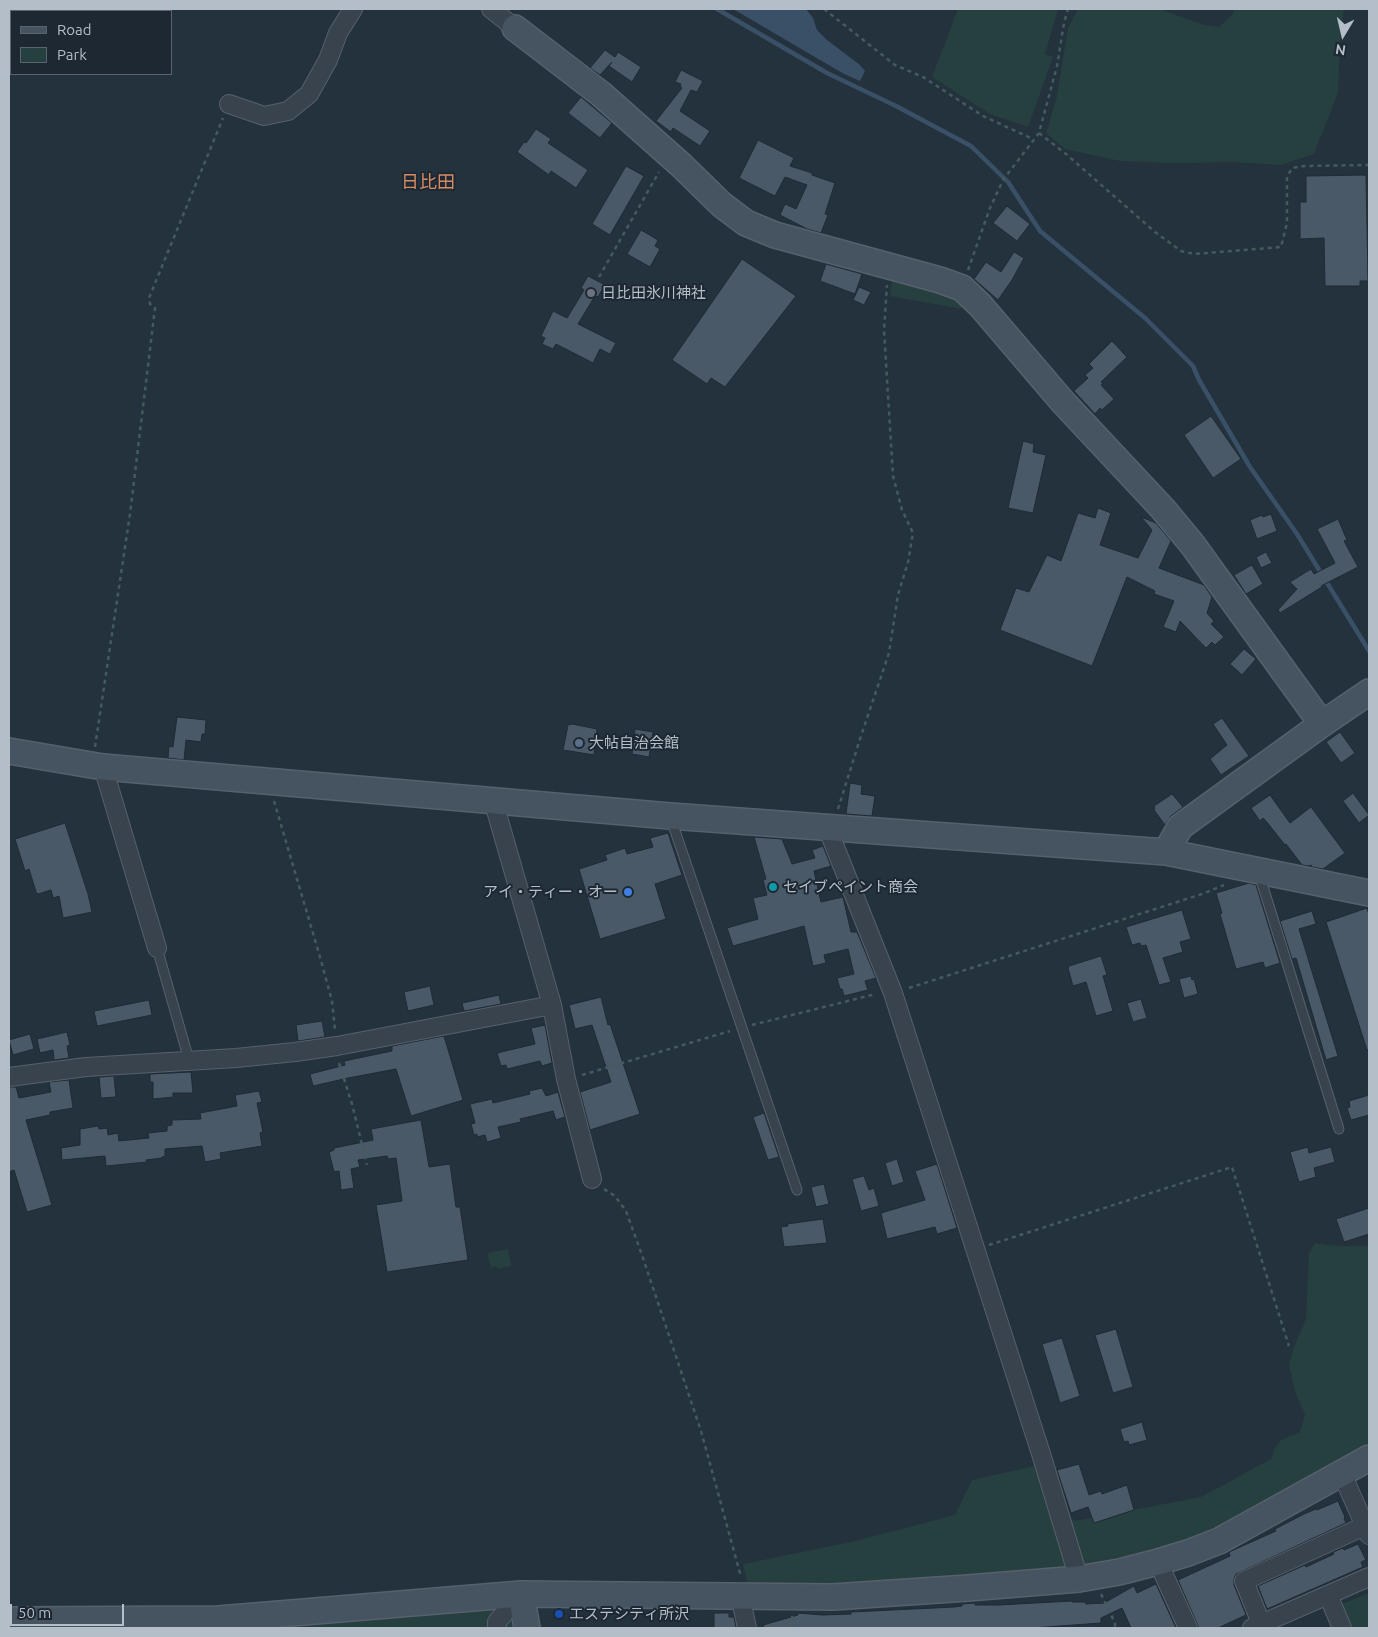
<!DOCTYPE html>
<meta charset="utf-8">
<style>
body{margin:0}
#map{position:relative;width:1378px;height:1637px;overflow:hidden;background:#24323e;font-family:Ubuntu,sans-serif}
canvas{display:block}
.frame{position:absolute;inset:0;border:10px solid #b4bec9;pointer-events:none}
.legend{position:absolute;left:10px;top:10px;width:162px;height:65px;box-sizing:border-box;background:#1d2833;border:1px solid #59646f;margin:0;padding:6px 9px;list-style:none;font-size:15px;color:#b4bec9}
.legend li{display:flex;align-items:center;gap:10px;height:25px}
.legend b{width:25px;border:1px solid #59646f}
.north{position:absolute;left:1318px;top:10px;width:50px;height:50px;-webkit-text-stroke:4px #1d2833;paint-order:stroke;rotate:189deg;font-size:14px;font-weight:700;line-height:20px;text-align:center;color:#b4bec9}
.north::after{content:'';display:block;margin:auto;width:18px;height:22px;background:#b4bec9;clip-path:polygon(50% 0,100% 100%,50% 72%,0 100%)}
.scale{position:absolute;left:10px;top:1604px;width:114px;height:22px;box-sizing:border-box;border:2px solid #b4bec9;border-top:0;padding-left:6px;font-size:15px;line-height:18px;white-space:nowrap;color:#b4bec9;-webkit-text-stroke:4px #1d2833;paint-order:stroke}
</style>
<div id="map">
<canvas width="1378" height="1637"></canvas>
<div class="frame"></div>
<ul class="legend">
<li><b style="height:6px;background:#465361"></b>Road</li>
<li><b style="height:14px;background:#263f3f"></b>Park</li>
</ul>
<div class="north">N</div>
<div class="scale">50 m</div>
</div>
<script>
const c = document.querySelector('canvas').getContext('2d');
c.lineJoin = 'round';
function fill(path, color) {
  c.fillStyle = color;
  c.fill(path, 'evenodd');
}
function shape(rows) {
  const path = new Path2D();
  for (const r of rows) {
    path.moveTo(r[0], r[1]);
    for (let i = 2; i < r.length; i += 2) path.lineTo(r[i], r[i + 1]);
  }
  return path;
}
function trace(path, color, width, dash) {
  c.strokeStyle = color;
  c.lineWidth = width;
  c.lineCap = dash ? 'butt' : 'round';
  c.setLineDash(dash || []);
  c.stroke(path);
}
function drawText(font, color, halo, rows, align = 'center') {
  c.font = font + ' Ubuntu,"Noto Sans JP",sans-serif';
  c.lineWidth = 4;
  c.setLineDash([]);
  c.textBaseline = 'middle';
  c.strokeStyle = halo;
  c.fillStyle = color;
  for (const [text, x, y, turn = 0] of rows) {
    c.save();
    c.translate(x, y);
    c.rotate((+turn || 0) * Math.PI / 180);
    c.textAlign = isNaN(turn) ? turn : align;
    if (halo) c.strokeText(text, 0, 0);
    c.fillText(text, 0, 0);
    c.restore();
  }
}
const green = shape([
 [958,9,1058,9,1045,54,1053,57,1028,127,990,114,932,77],
 [1078,9,1159,9,1204,25,1219,27,1232,15,1235,9,1344,9,1340,41,1338,93,1314,154,1281,165,1234,162,1172,163,1120,161,1065,149,1046,133,1057,96,1068,28],
 [892,279,951,293,963,303,962,309,890,296],
 [1315,1243,1336,1246,1369,1246,1369,1447,1321,1477,1185,1543,1089,1564,995,1575,832,1587,776,1588,747,1583,743,1564,851,1542,955,1515,972,1480,1035,1466,1049,1510,1075,1521,1201,1497,1271,1459,1275,1448,1281,1440,1300,1432,1305,1415,1295,1391,1289,1365,1293,1349,1306,1319,1309,1253],
 [508,1249,511,1266,498,1269,497,1266,491,1268,487,1253],
 [1369,1593,1369,1628,1350,1628,1340,1605],
 [500,1605,511,1616,513,1628,61,1628]
]);
const water = shape([
 [733,9,806,9,813,18,817,30,827,40,860,65,865,71,860,81,844,74]
]);
const stream = shape([
 [717,9,827,73,896,106,971,146,1008,182,1040,231,1145,318,1193,366,1199,380,1250,467,1297,534,1369,651]
]);
const building = shape([
 [605,50,615,57,618,52,641,67,632,82,609,66,612,62,600,75,590,68,605,50],
 [681,70,703,81,697,92,691,90,680,111,710,131,700,146,673,128,671,132,656,121,682,88,680,86,681,84,675,82,681,70],
 [581,97,612,123,600,138,568,113,581,97],
 [536,129,551,139,548,143,588,170,576,188,551,171,549,175,517,152,524,142,526,143,536,129],
 [758,140,794,158,790,166,812,173,812,175,835,183,825,214,828,215,821,233,807,229,780,215,785,204,796,209,807,185,785,177,775,196,739,178,758,140],
 [626,166,644,176,610,235,592,224,626,166],
 [1366,175,1368,281,1360,281,1360,286,1325,286,1324,238,1300,239,1300,202,1306,202,1306,176,1366,175],
 [1007,206,1030,224,1017,241,993,223,1007,206],
 [641,230,658,240,655,246,660,249,650,267,627,254,641,230],
 [1014,252,1024,258,1012,280,998,300,974,279,986,262,1001,272,1014,252],
 [742,259,796,296,725,387,711,378,707,384,672,360,742,259],
 [826,264,862,274,855,294,820,281,826,264],
 [588,276,605,285,598,297,595,296,578,324,616,343,610,354,600,349,593,363,556,344,553,349,542,344,545,338,541,336,553,311,567,318,584,290,581,288,588,276],
 [859,287,871,292,864,305,853,300,859,287],
 [1112,341,1127,357,1101,382,1103,384,1101,385,1114,399,1102,410,1100,408,1095,414,1074,391,1088,378,1085,375,1093,368,1089,364,1112,341],
 [1211,416,1241,459,1213,478,1184,435,1211,416],
 [1023,441,1034,444,1033,452,1046,455,1033,513,1008,508,1023,441],
 [1098,508,1111,513,1100,545,1138,558,1152,530,1141,517,1156,523,1171,541,1159,568,1204,585,1212,597,1207,613,1214,621,1211,624,1224,637,1215,645,1212,642,1206,648,1180,621,1176,632,1163,627,1174,601,1154,594,1155,591,1127,577,1092,666,1000,630,1016,588,1029,592,1047,555,1061,561,1078,513,1095,518,1098,508],
 [1271,514,1277,531,1257,539,1250,520,1262,515,1263,517,1271,514],
 [1338,519,1347,540,1344,541,1358,567,1321,586,1322,587,1280,613,1278,610,1297,589,1290,582,1311,569,1314,574,1335,563,1317,529,1338,519],
 [1266,552,1272,563,1261,568,1256,557,1266,552],
 [1252,565,1263,584,1246,594,1234,575,1252,565],
 [1244,649,1256,659,1242,675,1230,664,1244,649],
 [177,717,206,720,205,734,202,734,201,742,186,740,184,760,168,758,169,746,173,747,177,717],
 [1222,718,1249,756,1221,775,1210,759,1227,745,1213,724,1222,718],
 [572,724,597,729,594,755,563,750,568,725,572,724],
 [635,729,653,732,649,757,632,754,635,729],
 [1340,732,1355,753,1341,763,1326,742,1340,732],
 [850,783,862,785,861,794,875,796,872,816,846,814,850,783],
 [1353,793,1369,815,1359,823,1343,801,1353,793],
 [1172,794,1183,807,1171,816,1165,825,1154,810,1155,808,1154,806,1172,794],
 [1270,795,1290,823,1311,807,1345,853,1323,869,1312,867,1311,865,1309,866,1302,865,1286,844,1285,845,1266,821,1263,818,1260,821,1251,808,1270,795],
 [65,823,88,894,92,912,63,918,59,896,53,898,51,890,38,894,36,892,29,869,25,871,15,839,65,823],
 [668,833,682,875,655,884,666,919,600,939,579,869,607,860,605,855,625,848,627,854,653,847,650,838,668,833],
 [754,837,782,839,792,864,815,858,812,850,823,846,831,866,814,871,821,902,843,897,851,932,857,932,876,978,865,981,868,990,844,996,842,989,840,989,837,978,854,974,848,949,824,955,826,963,813,966,804,926,733,946,727,928,758,919,753,898,767,895,763,880,766,879,754,837],
 [1249,883,1256,885,1280,963,1265,968,1263,962,1236,969,1220,914,1222,913,1216,893,1249,883],
 [1367,908,1369,915,1369,1049,1367,1050,1326,922,1367,908],
 [1182,910,1191,939,1180,942,1183,952,1163,958,1171,982,1159,985,1146,945,1141,946,1140,943,1132,945,1126,927,1182,910],
 [1312,911,1316,924,1299,929,1338,1056,1326,1060,1296,958,1292,959,1280,921,1312,911],
 [1101,956,1107,975,1103,976,1113,1011,1096,1016,1086,982,1073,986,1068,968,1069,966,1101,956],
 [1191,976,1192,980,1194,979,1198,994,1184,998,1179,979,1191,976],
 [430,986,434,1005,408,1011,404,992,430,986],
 [499,995,501,1004,464,1011,462,1003,499,995],
 [601,997,608,1025,610,1024,640,1114,590,1130,580,1092,611,1082,592,1025,575,1029,569,1005,601,997],
 [1141,999,1147,1018,1133,1022,1127,1003,1141,999],
 [149,1000,152,1015,97,1026,94,1011,149,1000],
 [322,1021,325,1037,298,1041,296,1025,322,1021],
 [545,1025,552,1063,542,1066,540,1061,507,1069,506,1065,501,1066,497,1053,535,1044,531,1028,545,1025],
 [67,1032,70,1045,67,1046,69,1058,54,1060,53,1050,40,1053,37,1039,67,1032],
 [30,1034,34,1049,13,1055,9,1040,30,1034],
 [444,1036,463,1100,411,1116,396,1069,348,1078,313,1086,310,1074,345,1065,344,1061,392,1051,392,1046,444,1036],
 [191,1072,193,1093,173,1093,173,1097,153,1099,153,1082,150,1082,150,1074,191,1072],
 [114,1076,116,1097,101,1098,99,1077,114,1076],
 [69,1080,73,1108,50,1112,50,1115,26,1120,52,1205,27,1212,14,1170,9,1172,9,1087,16,1087,19,1098,51,1092,49,1082,69,1080],
 [542,1088,546,1096,558,1092,565,1117,556,1120,553,1111,520,1119,521,1122,498,1127,501,1138,487,1142,485,1135,477,1137,477,1134,474,1135,471,1124,475,1123,470,1104,492,1099,493,1103,530,1094,529,1091,542,1088],
 [259,1091,262,1102,257,1103,263,1132,260,1133,262,1146,220,1153,221,1159,205,1162,202,1146,165,1149,165,1156,162,1157,162,1158,146,1160,147,1162,106,1166,105,1156,62,1160,61,1148,80,1145,80,1129,98,1126,99,1129,107,1128,108,1135,118,1133,119,1141,149,1138,148,1133,167,1131,167,1126,172,1125,172,1120,201,1119,200,1113,237,1106,235,1095,259,1091],
 [1369,1095,1369,1115,1351,1120,1347,1108,1350,1107,1349,1101,1369,1095],
 [764,1113,779,1157,768,1160,753,1117,764,1113],
 [421,1120,429,1167,450,1164,456,1207,460,1207,468,1260,387,1272,376,1205,402,1201,396,1158,388,1159,387,1156,358,1160,360,1167,351,1169,354,1188,341,1190,339,1171,334,1172,329,1152,334,1150,334,1148,373,1140,371,1129,421,1120],
 [1308,1147,1309,1153,1331,1147,1335,1162,1314,1168,1316,1177,1299,1182,1290,1152,1308,1147],
 [897,1159,904,1182,892,1186,885,1163,897,1159],
 [937,1164,957,1228,937,1234,935,1227,887,1239,881,1213,925,1200,915,1171,937,1164],
 [864,1176,869,1190,874,1188,879,1206,861,1211,852,1179,864,1176],
 [824,1184,829,1204,816,1207,811,1187,824,1184],
 [1369,1208,1369,1234,1344,1242,1336,1219,1369,1208],
 [823,1219,827,1243,784,1247,781,1227,788,1226,787,1224,823,1219],
 [1116,1329,1133,1387,1113,1393,1095,1335,1116,1329],
 [1062,1338,1080,1396,1060,1403,1042,1344,1062,1338],
 [1142,1422,1147,1440,1129,1445,1128,1441,1124,1442,1120,1429,1142,1422],
 [1079,1464,1089,1495,1101,1491,1102,1494,1127,1485,1134,1510,1094,1523,1088,1507,1071,1513,1057,1470,1079,1464],
 [1338,1501,1345,1517,1344,1518,1346,1523,1236,1574,1234,1579,1234,1585,1246,1615,1218,1628,1199,1628,1178,1580,1230,1556,1229,1552,1276,1531,1275,1529,1304,1514,1316,1509,1317,1510,1338,1501],
 [1358,1544,1366,1560,1361,1562,1363,1567,1267,1609,1258,1586,1305,1565,1306,1567,1334,1554,1333,1552,1343,1548,1344,1550,1358,1544],
 [1156,1584,1176,1628,1131,1628,1122,1608,1101,1618,1101,1623,1032,1628,764,1628,763,1625,798,1615,798,1613,822,1615,851,1614,851,1612,954,1607,962,1606,962,1604,975,1603,975,1605,999,1605,1072,1601,1072,1602,1085,1602,1086,1604,1104,1603,1134,1586,1137,1593,1156,1584],
 [714,1613,729,1613,729,1617,734,1617,736,1628,714,1628,714,1613]
]);
const path = shape([
 [824,9,895,65,923,77,983,116,1033,139],
 [1039,133,1066,154,1155,232,1181,251,1194,254,1281,247,1287,223,1287,177,1292,168,1304,166,1369,165],
 [968,270,990,208,1003,180,1039,133,1057,66,1064,23,1068,9],
 [599,277,659,172],
 [95,747,130,514,155,308,150,304,149,298,223,118],
 [274,801,320,957,332,1001,335,1030],
 [838,809,860,739,889,653,898,595,908,562,913,533,902,510,893,476,884,330,887,285],
 [909,988,1202,894,1224,885],
 [752,1025,876,994],
 [339,1063,352,1104,367,1165],
 [582,1075,730,1031],
 [604,1189,615,1196,626,1211,643,1258,701,1431,741,1577],
 [989,1245,1232,1167,1289,1346],
 [1101,1594,1115,1623,1115,1628],
 [792,1616,794,1628]
]);
const lane = shape([
 [671,819,797,1190],
 [1259,874,1339,1129],
 [157,948,189,1060]
]);
const street = shape([
 [491,9,515,28],
 [229,104,264,116,288,111,309,94,328,60,338,33,353,9],
 [103,767,157,948],
 [493,800,552,1005,566,1079,592,1179],
 [827,827,893,993,1042,1457,1079,1579],
 [9,1077,86,1067,236,1058,295,1052,337,1046,552,1005],
 [1342,1474,1369,1535],
 [1158,1562,1188,1628],
 [740,1595,747,1628],
 [1328,1595,1342,1628],
 [497,1628,497,1622,506,1611],
 [1252,1628,1369,1577],
 [1263,1628,1244,1581,1369,1524]
]);
const secondary = shape([
 [515,28,601,94,681,165,722,205,746,223,775,235,940,280,962,288,980,305,1062,401,1163,509,1192,544,1322,724],
 [9,751,103,767,670,816,1166,852,1369,893],
 [1166,852,1180,827,1322,724,1369,692],
 [521,1594,527,1628],
 [9,1620,219,1619,521,1594,833,1597,968,1588,1079,1579,1119,1572,1158,1562,1188,1553,1219,1541,1369,1458]
]);
const markers = [
 [591,293,5,"#6b7280"],
 [579,743,5,"#5c6f8a"],
 [773,887,5,"#0f9aa8"],
 [628,892,5,"#3f7fe0"],
 [559,1614,5,"#1a4fb4"]
];
const poiNames = [
 ["日比田氷川神社",601,293],
 ["大帖自治会館",589,743],
 ["セイブペイント商会",783,887],
 ["アイ・ティー・オー",618,892,"right"],
 ["エステシティ所沢",569,1614]
];
const quarterNames = [
 ["日比田",428,182]
];
fill(green, '#263f3f');
fill(water, '#395067');
trace(stream, '#395067', 4.5);
fill(building, '#4a5967');
trace(building, '#1f2a35', 1);
trace(lane, '#56616c', 11);
trace(street, '#56616c', 20);
trace(secondary, '#56616c', 28);
trace(path, '#445b5c', 2.5, [4, 4]);
trace(lane, '#38434e', 9);
trace(street, '#38434e', 18);
trace(secondary, '#465361', 25);
for (const [x, y, r, color] of markers) {
  const dot = new Path2D();
  dot.arc(x, y, r, 0, 2 * Math.PI);
  c.fillStyle = color;
  c.fill(dot);
  trace(dot, '#1d2833', 2);
}
drawText('15px', '#b4bec9', '#1d2833', poiNames, 'left');
drawText('18px', '#d58b63', '#1d2833', quarterNames);
</script>
